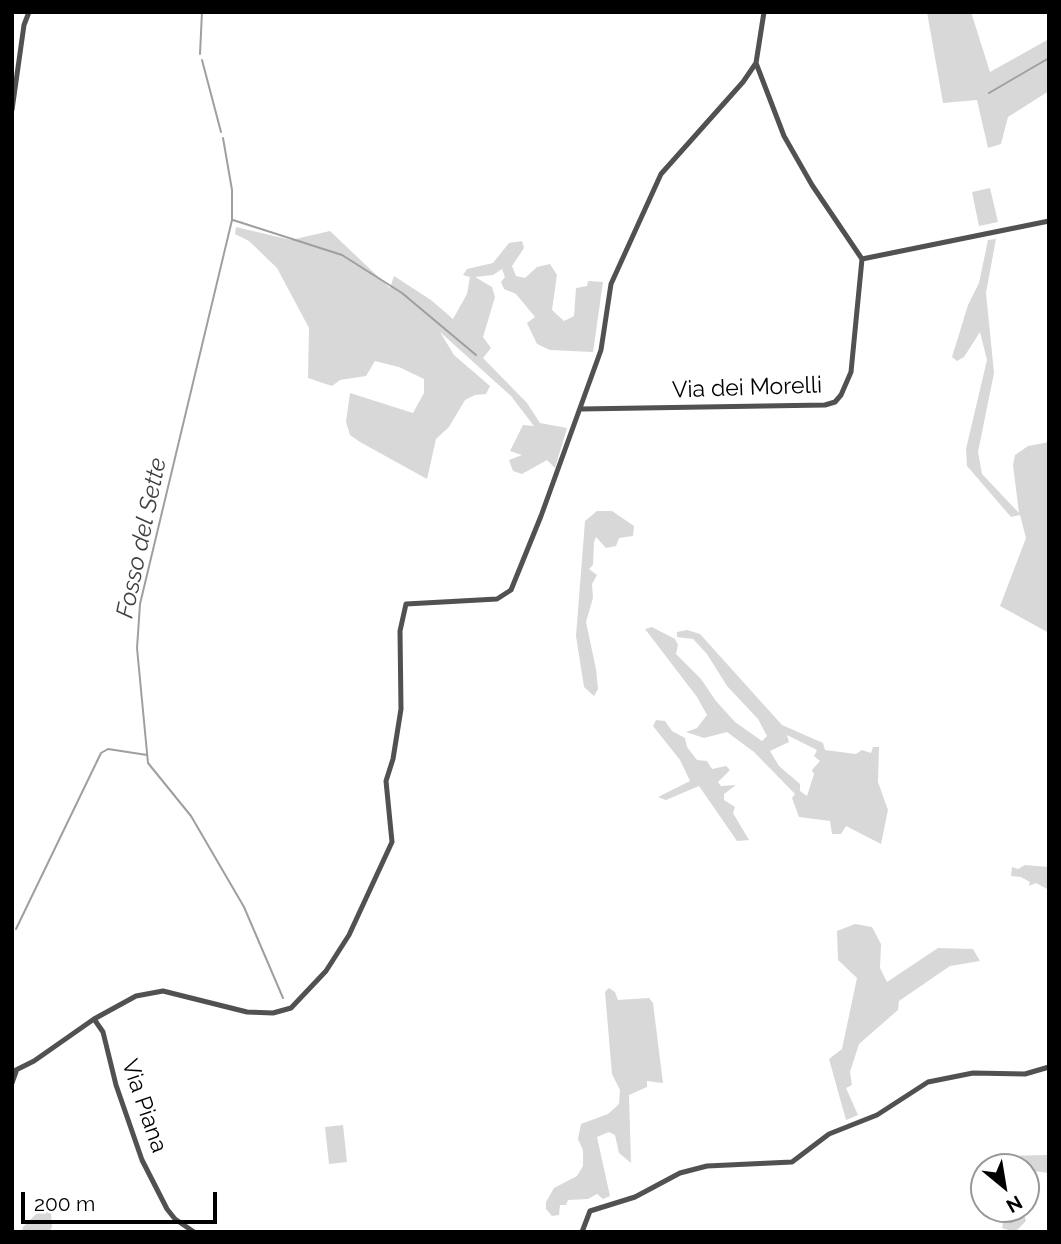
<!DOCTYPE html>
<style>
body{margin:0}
#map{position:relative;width:1061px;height:1244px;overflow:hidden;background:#fff;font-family:Raleway,sans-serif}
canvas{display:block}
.frame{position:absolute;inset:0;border:14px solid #000;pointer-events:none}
.north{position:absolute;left:970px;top:1153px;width:70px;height:70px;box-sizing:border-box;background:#fff;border:2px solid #999;border-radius:50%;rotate:150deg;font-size:19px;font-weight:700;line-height:28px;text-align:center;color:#000}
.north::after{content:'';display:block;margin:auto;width:24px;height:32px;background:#000;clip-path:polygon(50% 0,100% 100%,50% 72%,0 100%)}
.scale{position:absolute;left:21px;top:1192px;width:196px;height:32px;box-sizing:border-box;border:4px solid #000;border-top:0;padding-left:9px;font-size:21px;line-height:24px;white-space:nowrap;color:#000;-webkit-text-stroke:5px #fff;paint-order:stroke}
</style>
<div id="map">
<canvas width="1061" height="1244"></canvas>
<div class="frame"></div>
<div class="north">N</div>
<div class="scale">200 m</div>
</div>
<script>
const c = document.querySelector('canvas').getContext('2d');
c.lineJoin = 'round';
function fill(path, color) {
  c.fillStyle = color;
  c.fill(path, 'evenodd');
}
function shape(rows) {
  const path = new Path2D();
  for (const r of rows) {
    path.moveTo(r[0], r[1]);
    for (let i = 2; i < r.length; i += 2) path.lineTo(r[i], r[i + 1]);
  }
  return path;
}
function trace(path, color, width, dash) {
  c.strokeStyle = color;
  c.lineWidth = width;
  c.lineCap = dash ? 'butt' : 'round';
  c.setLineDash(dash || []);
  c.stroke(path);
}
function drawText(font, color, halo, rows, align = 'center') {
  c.font = font + ' Raleway,sans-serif';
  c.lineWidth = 6;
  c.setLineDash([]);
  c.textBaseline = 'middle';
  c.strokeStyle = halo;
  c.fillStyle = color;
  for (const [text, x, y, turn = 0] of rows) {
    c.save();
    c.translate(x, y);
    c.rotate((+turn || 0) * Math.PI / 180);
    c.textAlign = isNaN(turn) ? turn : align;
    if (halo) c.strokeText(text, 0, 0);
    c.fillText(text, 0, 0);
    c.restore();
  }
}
const green = shape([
 [927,12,971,12,990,72,1049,39,1049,91,1008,117,1001,144,988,148,977,100,943,103],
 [990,188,998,222,979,226,972,192],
 [236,227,291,240,330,231,390,288,394,276,431,300,453,319,467,294,470,277,463,275,467,269,493,263,509,243,522,241,524,248,512,266,516,276,525,278,537,267,550,264,557,275,552,310,564,321,574,316,576,288,587,286,588,281,603,282,593,352,550,350,537,344,527,323,535,317,516,294,504,289,501,282,505,277,502,269,493,275,475,277,492,287,495,297,483,337,491,348,483,358,527,403,540,423,567,428,555,468,547,460,522,474,513,471,509,460,522,455,510,451,523,425,534,426,511,396,440,332,454,355,490,386,486,394,475,395,465,400,449,427,436,439,427,479,360,442,350,435,346,422,350,393,413,413,424,393,424,379,399,367,375,361,366,376,340,380,332,386,308,378,309,328,277,268,249,241,235,234],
 [996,239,986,293,994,373,978,452,982,474,1019,513,1013,465,1015,455,1028,446,1049,442,1049,633,1000,606,1026,538,1020,515,1011,517,967,466,966,449,987,360,980,332,964,357,957,361,952,357,968,305,979,283,988,240],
 [597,511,612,511,634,526,633,536,619,538,616,546,606,548,596,537,594,542,593,565,589,569,597,575,592,584,593,598,586,622,596,669,598,689,594,696,584,687,576,636,585,521],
 [652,627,675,639,678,645,676,654,701,679,716,701,735,722,762,741,767,736,758,719,727,686,707,654,693,639,677,637,677,632,687,630,700,634,782,725,823,743,825,750,856,754,862,750,871,753,873,747,879,747,878,782,888,810,881,844,846,826,841,834,832,834,830,821,799,817,792,798,795,794,754,752,727,732,704,738,686,732,697,728,707,715,697,697,645,629],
 [787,735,817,750,814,756,820,761,812,770,814,774,807,796,800,791,800,784,779,766,770,751,789,742],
 [656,720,665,721,672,731,685,738,687,747,697,760,707,761,712,769,726,766,730,770,718,782,721,786,736,785,724,794,724,800,735,807,733,813,749,840,737,841,699,786,666,800,658,797,690,781,680,760,653,726],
 [1025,865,1049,867,1049,890,1036,883,1029,886,1030,882,1021,877,1011,876,1012,867,1018,869],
 [855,924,872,927,881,944,880,968,887,982,938,948,973,949,980,961,950,966,899,1001,898,1010,859,1044,850,1072,852,1085,846,1088,858,1115,846,1120,829,1059,842,1049,857,978,838,960,837,931],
 [609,988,615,992,618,1000,649,998,653,1003,663,1083,647,1081,647,1087,629,1095,631,1163,619,1153,615,1135,609,1132,597,1137,610,1196,603,1199,597,1194,588,1199,568,1200,566,1205,560,1205,559,1215,552,1216,546,1209,546,1202,554,1188,577,1176,583,1166,583,1150,578,1139,581,1124,608,1114,619,1104,620,1090,612,1074,605,992],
 [343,1125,347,1162,329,1164,325,1127],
 [1049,1155,1049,1173,1026,1170,1026,1167,1003,1167,998,1156],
 [47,1208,51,1212,52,1227,49,1232,22,1232,23,1227,35,1215],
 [1006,1209,1023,1209,1026,1221,1015,1232,1002,1228]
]);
const stream = shape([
 [200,54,202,12],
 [202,60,221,132],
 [989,93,1049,58],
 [223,138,232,190,232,220,140,604,137,648,148,763,191,816,244,907,283,998],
 [233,220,342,255,402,293,476,355],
 [16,929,101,753,108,749,147,755]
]);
const minor = shape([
 [12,110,24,25,29,12],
 [862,259,1049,221],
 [581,409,825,405,835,402,841,395,851,372,862,259,812,185,784,136,756,63],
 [94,1019,103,1032,116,1085,142,1160,167,1209,175,1219,194,1232],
 [12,1072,34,1061,94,1019,136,996,163,991,247,1012,273,1013,291,1008,326,971,349,935,392,842,386,781,393,759,401,709,400,631,406,604,497,599,511,590,541,516,601,350,611,284,661,174,743,82,756,63,764,12],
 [12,1083,16,1072],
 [12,1231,12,1232],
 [582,1232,590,1211,635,1197,680,1173,707,1166,792,1162,829,1134,877,1115,928,1082,973,1073,1025,1074,1049,1067]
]);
const streetNames = [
 ["Via dei Morelli",747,388,-2],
 ["Via Piana",144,1106,71]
];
const waterNames = [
 ["Fosso del Sette",142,538,-78]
];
fill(green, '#d8d8d8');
trace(stream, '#9f9f9f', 2);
trace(minor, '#515151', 5);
drawText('23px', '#000', '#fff', streetNames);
drawText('italic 24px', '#404040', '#fff', waterNames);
</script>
